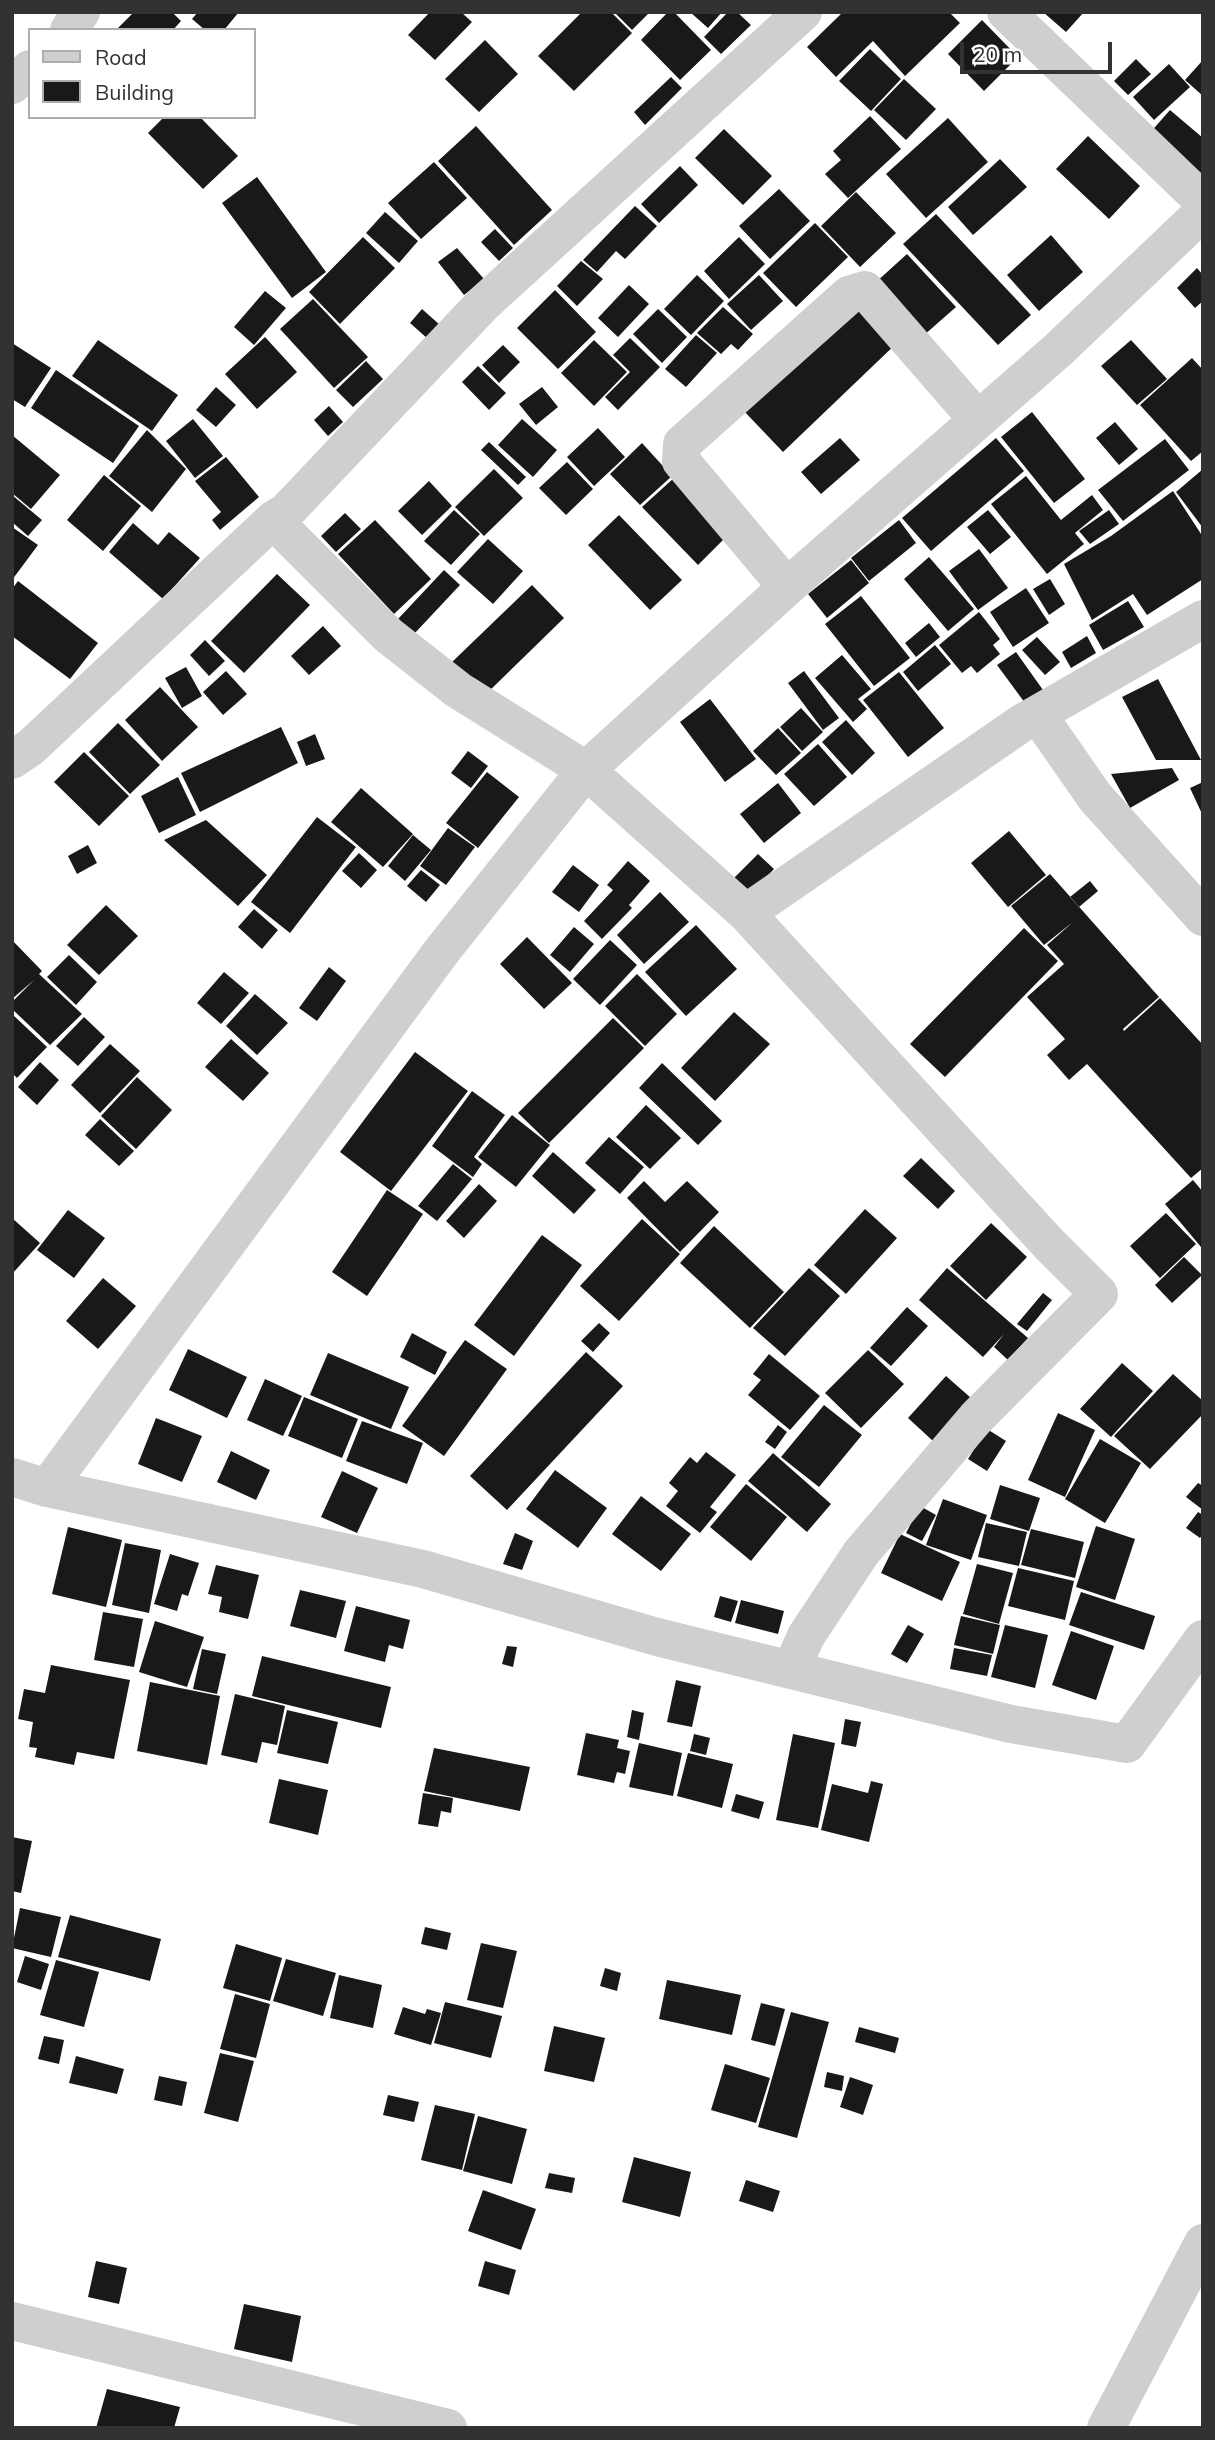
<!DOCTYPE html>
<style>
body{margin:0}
#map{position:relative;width:1215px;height:2440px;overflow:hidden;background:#fff;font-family:Mulish,sans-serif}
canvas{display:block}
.frame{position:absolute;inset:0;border:14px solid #323232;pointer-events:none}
.legend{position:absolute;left:28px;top:28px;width:228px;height:91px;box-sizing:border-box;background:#fff;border:2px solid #adadad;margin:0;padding:9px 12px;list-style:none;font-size:21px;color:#323232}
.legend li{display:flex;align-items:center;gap:14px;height:35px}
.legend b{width:35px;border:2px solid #adadad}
.scale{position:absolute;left:960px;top:42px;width:152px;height:32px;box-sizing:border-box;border:4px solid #323232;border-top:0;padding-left:9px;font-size:21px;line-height:24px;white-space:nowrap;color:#323232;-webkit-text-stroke:5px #fff;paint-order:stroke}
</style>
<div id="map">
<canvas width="1215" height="2440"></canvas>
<div class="frame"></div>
<ul class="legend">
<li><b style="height:9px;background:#cfcfcf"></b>Road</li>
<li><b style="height:19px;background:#191919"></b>Building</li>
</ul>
<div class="scale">20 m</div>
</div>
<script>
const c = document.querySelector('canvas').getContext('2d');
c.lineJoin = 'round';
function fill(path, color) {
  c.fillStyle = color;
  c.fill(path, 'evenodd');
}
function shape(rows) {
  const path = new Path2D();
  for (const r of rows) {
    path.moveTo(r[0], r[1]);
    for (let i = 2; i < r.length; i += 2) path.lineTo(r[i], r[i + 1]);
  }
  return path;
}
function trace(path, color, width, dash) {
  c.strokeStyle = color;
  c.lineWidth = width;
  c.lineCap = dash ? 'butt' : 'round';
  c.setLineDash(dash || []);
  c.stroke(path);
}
const building = shape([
 [134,12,172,12,181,21,173,30,120,30,118,28],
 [198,12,239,12,224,30,205,30,192,19],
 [430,12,461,12,472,22,435,60,408,35],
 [582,12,611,12,632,33,574,91,538,56],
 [614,12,650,12,632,30],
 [668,12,674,12,711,50,680,80,641,40],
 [690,12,722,12,708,28],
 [728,12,737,12,751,25,721,54,704,37],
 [843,12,949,12,960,23,905,76,873,41,836,77,807,47],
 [1043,12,1084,12,1066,32],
 [982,20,1018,57,984,91,948,54],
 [485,40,518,74,479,112,445,79],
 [870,49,901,79,871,111,839,81],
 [1136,59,1151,74,1128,95,1114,81],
 [1203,60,1203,96,1185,80],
 [1169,64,1190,87,1154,120,1133,97],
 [671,77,682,88,645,125,634,112],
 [904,79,936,109,906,140,874,110],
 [1170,110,1203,138,1203,175,1148,135],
 [870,116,901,149,848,198,825,174,841,160,833,151],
 [164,117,200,117,238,156,203,189,148,133],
 [948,118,988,162,926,218,886,174],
 [476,126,552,210,514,245,438,161],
 [724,129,772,176,743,205,695,158],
 [1088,136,1140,186,1109,219,1056,169],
 [1000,159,1027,187,973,235,948,207],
 [434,162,467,198,421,239,388,203],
 [680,166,698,185,659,223,641,204],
 [257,177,326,272,292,298,222,203],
 [779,189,810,221,770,259,739,226],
 [856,192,896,233,860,267,821,226],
 [635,206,657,226,625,259,616,251,597,272,583,260],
 [385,212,418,241,399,263,366,233],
 [936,214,1031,315,998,345,903,244],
 [815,223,848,257,796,307,763,273],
 [495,229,513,248,499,261,481,242],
 [1051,235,1083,272,1039,311,1007,275],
 [363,237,395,268,340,324,309,292],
 [739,237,765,264,729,299,704,271],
 [457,248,484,279,464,295,438,262],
 [907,254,956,307,923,336,875,283],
 [581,261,603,279,577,306,557,286],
 [1197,268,1203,275,1203,301,1195,308,1177,288],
 [697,275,724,301,691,335,664,309],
 [759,275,783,301,751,330,727,304],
 [629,285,649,304,618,337,598,318],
 [555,290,596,332,558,369,517,328],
 [265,291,286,308,254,345,234,327],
 [860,297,900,340,783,452,742,409],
 [313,299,368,357,334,388,280,329],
 [723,307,753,334,738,350,731,344,721,354,697,333],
 [422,309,440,325,428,339,410,323],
 [658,309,687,337,662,363,633,334],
 [696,335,717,353,686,387,665,369],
 [265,337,297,372,257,409,225,374],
 [630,338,660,367,618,410,605,397,630,372,613,355],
 [98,340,178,395,152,431,72,376],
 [594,340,627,372,594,406,561,373],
 [1131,340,1167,379,1137,405,1101,366],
 [12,343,51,368,25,407,12,399],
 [503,345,520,362,499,383,482,365],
 [1192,358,1203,370,1203,451,1191,461,1140,405],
 [366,361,383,379,353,407,336,390],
 [478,366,506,393,489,410,462,382],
 [56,370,139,426,113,463,31,408],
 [216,387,236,405,216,427,196,410],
 [542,387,558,407,536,425,519,404],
 [329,406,343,422,328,436,314,420],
 [1032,412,1085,479,1054,503,1001,437],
 [193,419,223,456,195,478,166,441],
 [522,419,557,450,533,477,498,445],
 [1115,422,1138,449,1119,465,1096,438],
 [598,428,625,457,594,486,567,457],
 [147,430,186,469,152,512,109,476],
 [12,435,60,475,31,509,12,493],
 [840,438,860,460,821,494,801,472],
 [996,438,1024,471,931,551,902,518],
 [1165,439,1189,470,1123,521,1098,490],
 [489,442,526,477,518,485,481,450],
 [642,443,672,476,640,505,610,474],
 [226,457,259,497,220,530,212,520,221,512,195,481],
 [567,462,593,489,566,515,539,488],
 [494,469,523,498,484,536,455,507],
 [1203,469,1203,528,1176,492],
 [104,475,141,506,103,551,67,520],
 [1026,476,1061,520,1092,495,1103,510,1075,533,1084,544,1047,574,991,504],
 [675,477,729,534,698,565,642,507],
 [429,481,452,506,422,535,398,511],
 [1173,491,1203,537,1203,579,1147,615,1133,594,1092,620,1064,564,1111,536],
 [12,495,42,520,28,536,12,522],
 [454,510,480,534,451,565,424,541],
 [988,510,1011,537,990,554,967,527],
 [1109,510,1119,524,1090,544,1079,531],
 [345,513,361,529,336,552,321,536],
 [619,515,682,580,650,610,588,545],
 [375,520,431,579,394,614,338,554],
 [899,520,916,543,869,581,851,558],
 [133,523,158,545,169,532,200,558,163,599,109,552],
 [12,527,38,545,12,580],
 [488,539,523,571,493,604,457,572],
 [979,549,1008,588,978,610,949,571],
 [929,557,974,609,948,631,904,579],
 [851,560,869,583,827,618,808,594],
 [444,570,460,585,414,634,398,619],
 [277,574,310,605,244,673,211,641],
 [1050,579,1065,604,1049,615,1033,589],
 [18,581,98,643,70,679,12,636,12,589],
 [532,585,564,618,483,697,451,663],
 [1026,588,1049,623,1013,647,990,612],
 [861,596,910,658,874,686,825,624],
 [1128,601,1144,627,1103,650,1089,625],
 [979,612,1000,639,993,645,1000,654,977,673,971,666,962,673,939,645],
 [929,623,940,637,916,657,905,643],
 [323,626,341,646,309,675,291,656],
 [1087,636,1096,653,1071,668,1062,652],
 [1037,637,1060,662,1045,675,1022,650],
 [205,640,225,661,209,676,190,655],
 [935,645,951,664,918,691,903,672],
 [1016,652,1043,690,1025,703,997,665],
 [842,655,871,689,858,699,867,709,853,722,815,678],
 [186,667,202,696,182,708,165,678],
 [226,671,247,694,223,715,203,692],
 [804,671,839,718,823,730,788,683],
 [899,672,944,728,908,757,863,700],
 [1158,679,1201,760,1156,760,1122,697],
 [160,687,198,727,162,761,125,720],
 [710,699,756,759,725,782,680,722],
 [801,708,823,732,802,751,780,727],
 [846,720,875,753,852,775,822,742],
 [118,723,160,765,130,794,89,752],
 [281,727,298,763,200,812,181,773],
 [778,728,801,753,776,775,753,751],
 [315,734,325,759,306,766,297,742],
 [818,744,847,777,814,806,784,774],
 [468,751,488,766,471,788,451,773],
 [84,752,129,796,99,826,54,782],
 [1172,768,1179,780,1130,808,1111,774],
 [487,772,519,797,478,848,446,823],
 [178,777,196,815,159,833,141,796],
 [1203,782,1203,816,1190,788],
 [778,783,801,813,764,843,740,814],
 [361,788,413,834,383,867,331,822],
 [317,817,356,847,290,933,251,902],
 [206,820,267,875,238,906,164,840],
 [448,828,475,847,446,885,420,866],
 [1009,831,1046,875,1008,907,971,863],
 [413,835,431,850,405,881,388,866],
 [88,845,97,863,77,874,68,856],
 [359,853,377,870,361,888,342,871],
 [758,854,774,869,750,894,734,878],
 [628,861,650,881,629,905,632,908,602,939,584,921,613,890,607,885],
 [573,865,599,885,579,912,552,892],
 [421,870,440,885,426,902,407,886],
 [1050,874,1159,997,1123,1029,1124,1031,1160,998,1203,1045,1203,1168,1191,1178,1087,1064,1069,1080,1047,1055,1065,1039,1027,997,1064,964,1047,945,1073,922,1044,945,1011,906],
 [1090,881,1098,891,1079,907,1070,897],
 [660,892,689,922,644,964,617,935],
 [106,905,138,936,99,975,67,945],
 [254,909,278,930,262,949,238,927],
 [696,925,737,969,686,1016,645,972],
 [574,927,594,944,570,972,550,955],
 [1024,928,1058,961,945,1077,910,1044],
 [527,937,572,983,544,1009,500,964],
 [12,940,42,971,39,974,82,1014,50,1045,12,1009,12,1002,34,980,12,999],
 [610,940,637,965,600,1005,573,979],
 [69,955,97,982,76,1005,47,977],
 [329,967,346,981,317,1021,299,1008],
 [224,972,249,993,221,1024,197,1003],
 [637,974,677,1014,645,1046,605,1006],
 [255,994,288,1023,257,1055,226,1026],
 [734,1012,770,1044,715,1101,681,1068],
 [12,1014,47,1047,17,1078,12,1073],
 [84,1017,105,1037,78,1066,56,1046],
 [613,1018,644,1048,549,1143,518,1113],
 [231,1039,269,1073,243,1101,205,1067],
 [110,1044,140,1071,100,1113,71,1085],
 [415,1052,468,1091,391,1191,340,1152],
 [40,1062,59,1080,37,1105,18,1087],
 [662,1063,722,1121,698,1145,639,1088],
 [137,1077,172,1110,136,1149,101,1116],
 [472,1091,505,1115,474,1157,482,1164,473,1177,432,1146],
 [646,1105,681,1138,650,1169,616,1137],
 [512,1115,550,1145,516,1187,478,1157],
 [100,1119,134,1151,119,1166,85,1135],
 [609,1137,644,1167,620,1194,585,1163],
 [553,1152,596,1190,574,1214,532,1176],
 [921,1158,955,1191,938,1209,903,1176],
 [453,1164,472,1179,437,1221,418,1206],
 [1193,1180,1203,1192,1203,1245,1201,1247,1165,1204],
 [644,1181,665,1202,687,1181,719,1212,680,1252,627,1198],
 [479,1184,497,1201,464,1238,446,1221],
 [387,1190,423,1214,367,1296,332,1272],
 [865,1209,897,1238,846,1294,814,1265],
 [68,1210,105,1238,74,1278,37,1250],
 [1166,1213,1196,1244,1160,1278,1130,1246],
 [12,1218,40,1243,12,1274],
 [642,1219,680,1254,619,1321,580,1286],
 [991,1223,1027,1257,986,1300,950,1266],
 [714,1226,784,1292,750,1328,680,1263],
 [542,1235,582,1265,514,1356,474,1325],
 [1184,1257,1202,1275,1172,1303,1155,1285],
 [809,1268,840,1296,785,1356,753,1328],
 [947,1268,1028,1338,1008,1360,994,1347,1004,1334,983,1357,919,1300],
 [103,1278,136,1306,98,1349,66,1321],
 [1043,1293,1052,1300,1027,1331,1017,1324],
 [907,1307,928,1326,891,1366,870,1348],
 [599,1323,610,1333,593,1352,581,1341],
 [412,1333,447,1352,435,1375,400,1357],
 [465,1340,507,1369,444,1456,402,1426],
 [188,1349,247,1377,227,1418,169,1390],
 [868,1350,904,1384,861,1428,825,1393],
 [586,1352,623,1386,507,1510,470,1476],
 [328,1353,409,1387,391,1429,310,1395],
 [769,1354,820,1396,790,1430,748,1395,761,1380,753,1374],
 [1122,1363,1153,1391,1111,1437,1080,1409],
 [1173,1374,1203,1401,1203,1414,1150,1469,1114,1436],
 [946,1376,971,1398,933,1441,908,1418],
 [265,1379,302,1396,283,1436,247,1420],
 [304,1397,358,1419,342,1458,288,1436],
 [824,1405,862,1435,819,1487,781,1457],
 [1058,1413,1095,1430,1065,1497,1028,1480],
 [156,1418,202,1436,182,1482,138,1464],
 [362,1421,423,1443,407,1484,346,1461],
 [778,1425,787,1432,775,1449,765,1442],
 [987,1429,1006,1441,987,1471,968,1459],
 [1100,1439,1141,1463,1105,1523,1065,1499],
 [231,1451,270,1470,256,1500,217,1482],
 [706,1452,736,1475,710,1507,717,1512,700,1533,666,1506,678,1491,669,1483,690,1457,697,1463],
 [773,1453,831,1504,807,1532,748,1481],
 [555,1470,607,1508,578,1548,526,1509],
 [342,1471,378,1488,357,1533,321,1517],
 [1198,1483,1203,1486,1203,1510,1186,1497],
 [746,1484,787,1517,751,1561,710,1527],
 [1000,1485,1040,1498,1029,1531,990,1519],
 [641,1496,691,1534,661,1571,612,1534],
 [943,1499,987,1515,971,1560,926,1545],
 [920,1506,936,1515,922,1541,906,1533],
 [1198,1512,1203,1515,1203,1534,1200,1538,1186,1528],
 [986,1523,1027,1532,1019,1566,978,1557],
 [1096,1526,1135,1539,1115,1600,1076,1587],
 [68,1527,122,1540,106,1607,52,1594],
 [1031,1529,1084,1542,1075,1578,1021,1565],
 [515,1533,533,1541,522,1570,503,1564],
 [900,1534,960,1562,942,1601,881,1573],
 [125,1543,161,1550,149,1613,112,1605],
 [170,1554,199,1563,188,1596,182,1594,177,1611,154,1604],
 [977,1564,1013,1573,999,1624,963,1614],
 [216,1565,259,1575,248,1619,219,1612,222,1597,208,1594],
 [1018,1568,1074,1581,1065,1620,1008,1606],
 [300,1590,346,1601,336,1638,290,1626],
 [1081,1592,1155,1616,1144,1650,1069,1625],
 [720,1596,738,1601,731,1622,714,1617],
 [741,1600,784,1611,778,1634,735,1623],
 [356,1606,410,1620,403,1649,389,1645,385,1662,344,1651],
 [103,1612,143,1619,134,1667,94,1660],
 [961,1616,1000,1625,993,1654,954,1645],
 [155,1621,204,1637,187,1687,139,1672],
 [908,1625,924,1634,907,1663,891,1654],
 [1005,1625,1048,1635,1035,1688,991,1677],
 [1071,1631,1114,1646,1096,1700,1052,1685],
 [507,1646,517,1647,513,1667,502,1664],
 [954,1648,992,1655,987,1676,950,1669],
 [202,1649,226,1654,217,1694,193,1689],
 [262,1656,391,1687,381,1728,252,1696],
 [51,1665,130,1680,114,1759,77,1752,74,1765,35,1757,37,1748,29,1747,33,1722,18,1719,24,1689,45,1693],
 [676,1680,701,1686,692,1727,667,1722],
 [150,1682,220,1696,207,1765,137,1751],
 [235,1694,285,1706,277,1745,262,1742,257,1763,221,1755],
 [287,1710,338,1722,328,1764,277,1753],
 [632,1710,644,1713,639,1740,627,1737],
 [845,1719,861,1722,856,1747,841,1744],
 [586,1733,619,1740,617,1748,630,1751,625,1774,617,1772,614,1783,577,1775],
 [694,1734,710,1738,706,1755,690,1751],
 [793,1734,835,1743,818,1828,776,1820],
 [639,1743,682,1753,673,1796,629,1787],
 [434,1748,530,1767,520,1811,424,1791],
 [688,1753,733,1764,722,1808,677,1796],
 [279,1779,328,1790,318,1835,269,1823],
 [871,1781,883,1784,869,1842,821,1830,832,1784,868,1793],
 [423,1793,453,1798,451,1813,441,1811,438,1827,418,1824],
 [736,1794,764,1802,759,1819,731,1811],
 [12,1837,32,1841,21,1893,12,1891],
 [20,1908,61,1917,51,1957,12,1948],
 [70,1915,161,1939,150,1981,58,1957],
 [425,1927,451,1933,447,1950,421,1944],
 [481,1943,517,1951,503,2008,467,2000],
 [236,1944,282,1958,270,2001,223,1988],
 [25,1956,49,1964,41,1990,17,1982],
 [286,1959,336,1973,323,2016,273,2001],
 [56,1960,99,1972,84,2027,40,2015],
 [605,1968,621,1973,617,1991,600,1986],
 [339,1975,382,1985,373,2028,330,2018],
 [667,1980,741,1995,732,2035,659,2019],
 [235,1994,270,2004,256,2058,220,2049],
 [445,2002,502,2016,491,2058,434,2043],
 [761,2003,785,2009,775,2046,751,2040],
 [403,2007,425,2014,427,2009,441,2013,431,2045,394,2034],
 [791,2012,829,2022,797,2138,758,2127],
 [554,2026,605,2038,594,2082,544,2071],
 [859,2027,899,2038,895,2053,855,2042],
 [44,2036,64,2040,59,2064,38,2059],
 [220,2053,254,2061,238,2122,204,2113],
 [76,2056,124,2069,117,2094,69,2083],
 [725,2064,770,2078,756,2123,711,2110],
 [827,2072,844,2076,842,2091,824,2087],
 [159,2076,187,2082,182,2106,154,2100],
 [850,2077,873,2085,863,2115,840,2107],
 [388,2095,419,2102,414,2122,383,2115],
 [435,2105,475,2114,462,2170,421,2160],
 [478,2116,527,2129,512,2184,463,2171],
 [634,2157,691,2172,680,2217,622,2202],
 [549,2173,575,2178,572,2193,545,2188],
 [746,2180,780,2191,773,2212,739,2201],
 [483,2190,536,2209,521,2250,468,2231],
 [96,2261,127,2268,119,2304,88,2297],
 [485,2261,516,2270,509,2295,478,2286],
 [244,2304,301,2316,292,2362,234,2349],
 [107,2389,180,2407,174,2428,96,2428]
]);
const minor = shape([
 [1006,12,1203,201],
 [69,30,81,12],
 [12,85,30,69],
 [273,520,388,635,458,690,586,770,746,913,1048,1243,1099,1294,976,1418,861,1553,806,1636,791,1670],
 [787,587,681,461,682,444,849,295,865,290,978,420],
 [1038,715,1095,797,1203,917],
 [12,760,31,747,273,520,286,512,483,304,803,12],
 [746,913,1022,723,1203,619],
 [12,1477,47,1488,423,1569,657,1637,1011,1724,1127,1744,1203,1639],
 [47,1488,441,952,586,770,787,587,1058,350,1203,212],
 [12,2321,448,2428],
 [1106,2428,1203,2243]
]);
fill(building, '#191919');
trace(minor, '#cfcfcf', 38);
</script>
